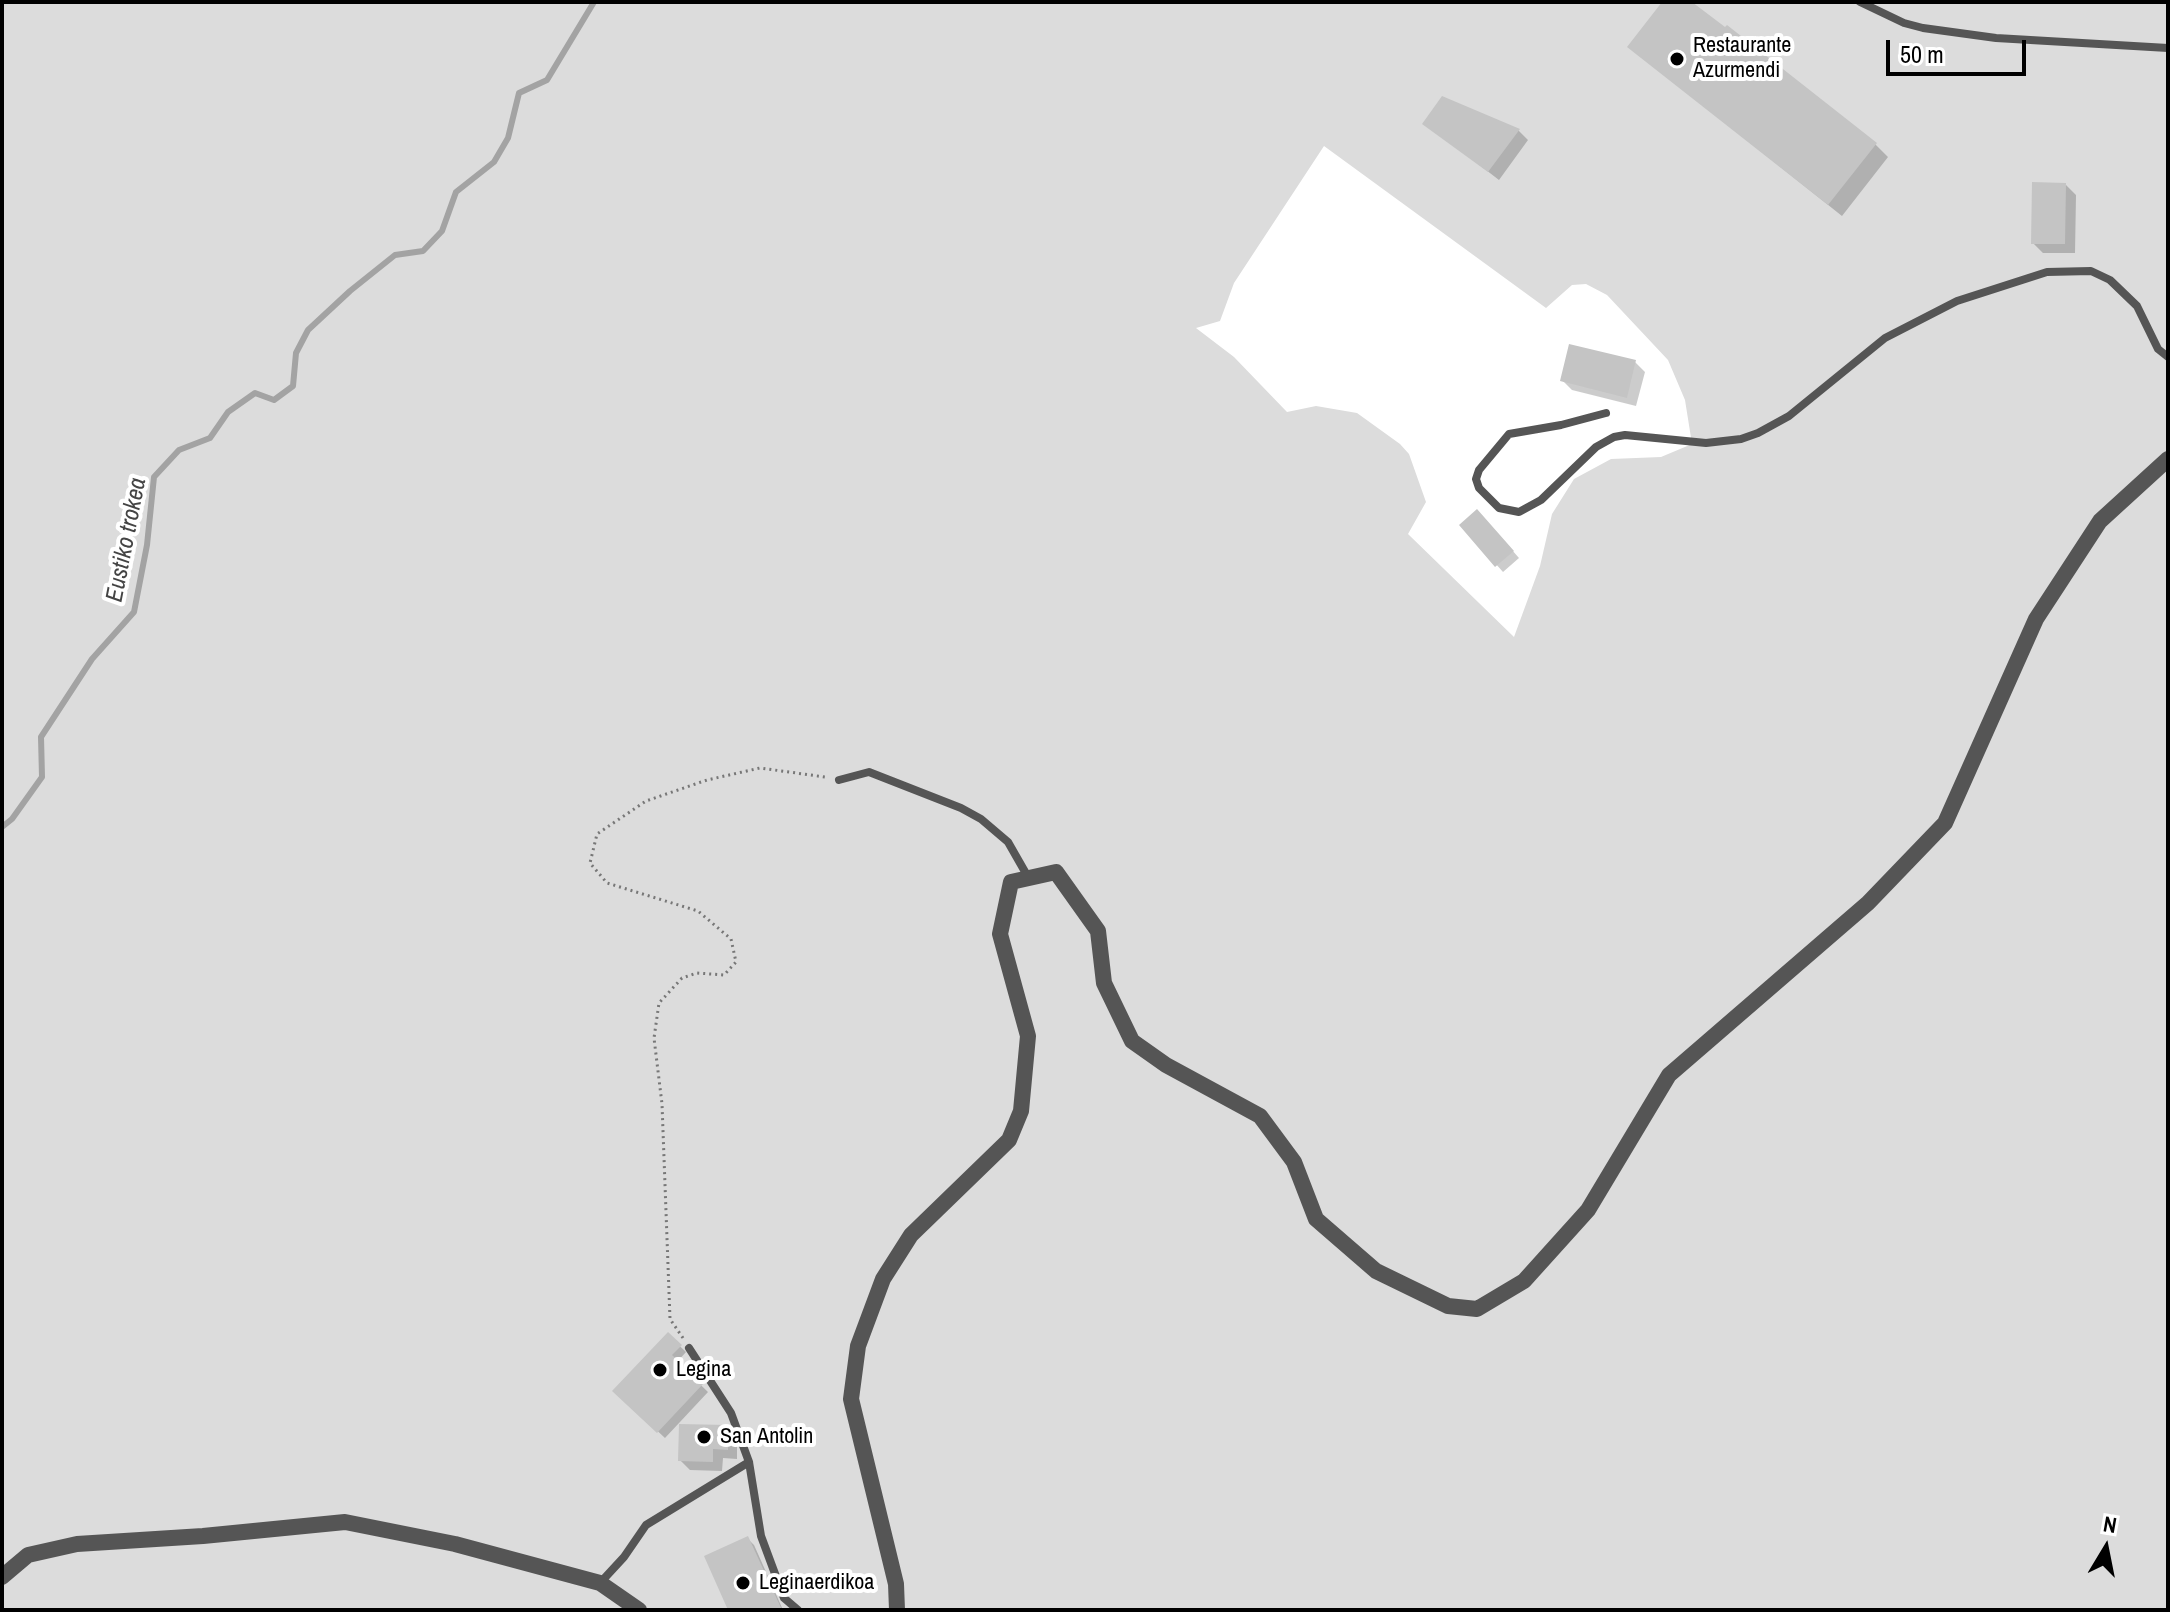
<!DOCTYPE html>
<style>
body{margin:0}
#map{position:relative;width:2170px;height:1612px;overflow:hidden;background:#fff;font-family:"Archivo Narrow",sans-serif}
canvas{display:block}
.frame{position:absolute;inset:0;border:4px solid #000;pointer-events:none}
.north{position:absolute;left:2066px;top:1508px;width:80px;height:80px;-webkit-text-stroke:6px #fff;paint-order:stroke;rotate:10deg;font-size:22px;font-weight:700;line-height:32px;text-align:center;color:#000}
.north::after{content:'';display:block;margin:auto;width:28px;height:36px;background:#000;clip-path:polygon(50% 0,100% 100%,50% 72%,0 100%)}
.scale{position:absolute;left:1886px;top:40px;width:140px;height:36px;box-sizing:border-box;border:4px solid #000;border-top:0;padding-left:10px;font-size:24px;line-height:28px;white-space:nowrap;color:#000;-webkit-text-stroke:6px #fff;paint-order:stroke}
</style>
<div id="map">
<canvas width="2170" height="1612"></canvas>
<div class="frame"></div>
<div class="north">N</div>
<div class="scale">50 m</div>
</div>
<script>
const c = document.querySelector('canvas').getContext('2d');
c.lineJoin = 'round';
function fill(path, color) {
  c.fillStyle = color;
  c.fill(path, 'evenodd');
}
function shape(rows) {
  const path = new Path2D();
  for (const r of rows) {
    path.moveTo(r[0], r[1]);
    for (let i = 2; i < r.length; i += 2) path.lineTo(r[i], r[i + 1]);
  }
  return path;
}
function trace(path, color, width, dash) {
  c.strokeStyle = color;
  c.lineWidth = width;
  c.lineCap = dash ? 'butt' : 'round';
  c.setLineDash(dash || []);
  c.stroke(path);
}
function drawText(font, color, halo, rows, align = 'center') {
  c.font = font + ' "Archivo Narrow",sans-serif';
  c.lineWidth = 8;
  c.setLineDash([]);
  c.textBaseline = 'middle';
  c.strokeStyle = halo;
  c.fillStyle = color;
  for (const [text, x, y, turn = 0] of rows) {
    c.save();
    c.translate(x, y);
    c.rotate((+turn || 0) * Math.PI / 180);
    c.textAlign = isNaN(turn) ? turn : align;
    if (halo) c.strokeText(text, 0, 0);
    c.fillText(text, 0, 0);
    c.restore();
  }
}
const green = shape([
 [2,2,2168,2,2168,1610,2,1610],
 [1324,146,1546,308,1572,285,1586,284,1607,295,1668,360,1685,400,1692,444,1661,457,1611,459,1574,479,1552,514,1540,566,1514,637,1408,534,1426,502,1409,454,1400,444,1357,413,1316,406,1287,412,1234,357,1196,328,1220,321,1234,283]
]);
const shadow = shape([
 [1665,2,1689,2,1875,144,1888,157,1842,216,1630,47],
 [1425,123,1518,130,1528,140,1499,180],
 [2066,185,2076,195,2075,253,2043,253,2033,243],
 [1635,362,1645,372,1636,406,1572,390,1562,380],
 [1483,517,1519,558,1503,572,1461,525],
 [668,1335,686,1352,677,1362,708,1392,665,1438,615,1391],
 [727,1427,737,1437,737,1459,723,1458,722,1471,690,1470,680,1460],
 [748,1539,754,1545,783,1610,731,1610]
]);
const stream = shape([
 [2,827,12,819,42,777,41,737,92,659,134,612,147,545,154,477,179,450,210,438,228,412,255,393,274,400,293,386,296,353,308,330,350,291,395,255,423,251,442,231,456,192,494,162,508,138,519,93,547,80,594,2]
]);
const building = shape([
 [1662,2,1692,2,1725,27,1727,25,1877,143,1828,205,1627,47],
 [1442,96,1520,129,1488,172,1422,124],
 [2032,182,2066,183,2065,244,2031,244],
 [1569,344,1636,360,1627,398,1560,381],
 [1477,509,1514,551,1495,567,1459,525],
 [668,1332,682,1345,672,1355,703,1384,657,1433,612,1391],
 [679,1424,728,1425,728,1450,713,1449,713,1462,678,1461],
 [748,1536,782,1610,728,1610,704,1556]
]);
const path = shape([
 [683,1338,670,1319,662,1104,654,1038,659,1003,682,978,697,973,724,975,736,962,731,939,698,911,607,883,590,863,597,834,646,801,707,780,760,768,825,777]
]);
const lane = shape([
 [1860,2,1904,23,1923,28,1996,38,2168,48],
 [1606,413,1561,425,1509,434,1479,470,1476,479,1479,488,1499,508,1519,512,1541,500,1596,447,1614,437,1625,435,1706,443,1741,439,1758,433,1789,416,1885,338,1957,301,2047,272,2091,271,2110,280,2137,306,2158,349,2168,357],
 [839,780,869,772,961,808,981,819,1008,842,1028,877],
 [689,1348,731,1413,749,1462,761,1536,784,1598,798,1610],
 [600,1583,624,1557,646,1525,749,1462]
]);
const street = shape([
 [2,1577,28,1555,77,1544,203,1536,345,1522,455,1544,600,1583,639,1610],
 [897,1610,896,1584,851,1399,858,1346,883,1279,911,1235,1009,1140,1021,1111,1028,1036,1000,934,1011,882,1056,872,1098,931,1104,983,1132,1041,1166,1065,1260,1116,1294,1162,1316,1219,1376,1271,1448,1306,1477,1309,1524,1281,1588,1210,1669,1075,1868,903,1945,823,2036,619,2100,521,2168,459]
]);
const markers = [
 [1677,59,8,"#000"],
 [660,1370,8,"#000"],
 [704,1437,8,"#000"],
 [743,1583,8,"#000"]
];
const poiNames = [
 ["Restaurante",1693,46],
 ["Azurmendi",1693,71],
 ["Legina",676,1370],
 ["San Antolin",720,1437],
 ["Leginaerdikoa",759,1583]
];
const waterNames = [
 ["Eustiko trokea",127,540,-79]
];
fill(green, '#dcdcdc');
fill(shadow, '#0003');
trace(stream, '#a3a3a3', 6);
fill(building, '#c4c4c4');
trace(path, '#777', 3, [2, 4]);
trace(lane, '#555', 8);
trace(street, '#555', 16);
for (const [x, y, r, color] of markers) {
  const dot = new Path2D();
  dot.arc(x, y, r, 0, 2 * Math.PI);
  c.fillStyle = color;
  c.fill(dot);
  trace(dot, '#fff', 3);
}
drawText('22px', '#000', '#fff', poiNames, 'left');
drawText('italic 24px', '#444', '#fff', waterNames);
</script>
